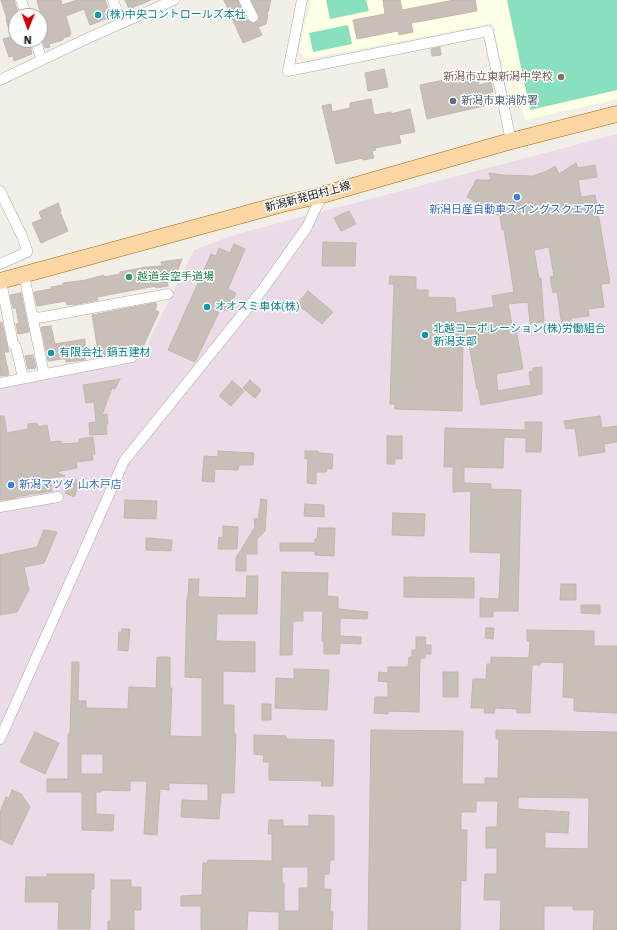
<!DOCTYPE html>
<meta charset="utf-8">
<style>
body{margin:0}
#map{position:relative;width:617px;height:930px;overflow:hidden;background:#f2efe9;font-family:"Work Sans",sans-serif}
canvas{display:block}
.north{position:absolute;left:8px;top:8px;width:40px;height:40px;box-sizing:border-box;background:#fff;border:1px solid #a7a7a7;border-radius:50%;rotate:181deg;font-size:11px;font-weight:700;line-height:16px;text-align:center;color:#222}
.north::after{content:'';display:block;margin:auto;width:14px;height:18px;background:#d40000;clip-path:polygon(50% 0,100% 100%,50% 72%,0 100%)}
</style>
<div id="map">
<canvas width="617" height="930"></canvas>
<div class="north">N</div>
</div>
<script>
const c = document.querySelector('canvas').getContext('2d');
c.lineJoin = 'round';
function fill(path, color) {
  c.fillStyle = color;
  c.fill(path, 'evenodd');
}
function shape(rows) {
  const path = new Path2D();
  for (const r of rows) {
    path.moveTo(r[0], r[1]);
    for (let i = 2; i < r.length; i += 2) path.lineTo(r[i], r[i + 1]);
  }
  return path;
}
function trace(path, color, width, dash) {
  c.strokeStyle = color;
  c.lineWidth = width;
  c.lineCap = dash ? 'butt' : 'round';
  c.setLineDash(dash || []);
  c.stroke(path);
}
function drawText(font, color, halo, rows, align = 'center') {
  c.font = font + ' "Work Sans","Noto Sans JP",sans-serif';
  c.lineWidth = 3;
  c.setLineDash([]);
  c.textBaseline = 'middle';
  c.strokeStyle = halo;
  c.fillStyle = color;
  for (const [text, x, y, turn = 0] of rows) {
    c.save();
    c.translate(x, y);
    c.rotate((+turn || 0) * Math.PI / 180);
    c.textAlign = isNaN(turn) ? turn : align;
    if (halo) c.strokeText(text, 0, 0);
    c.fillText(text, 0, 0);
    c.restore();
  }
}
const industrial = shape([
 [617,134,617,930,0,930,0,386,141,357,194,250,237,234]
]);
const education = shape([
 [311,0,617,0,617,99,525,120,520,95,509,97,493,23,306,59,299,51]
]);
const pitch = shape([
 [326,0,366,0,369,11,330,19],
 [507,0,617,0,617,90,530,110],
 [348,25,352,44,313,52,309,33]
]);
const building = shape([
 [1,0,14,0,19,16,16,16,16,40,29,40,32,54,14,61,13,56,9,57,3,39,11,37,6,19,7,19,1,0],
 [37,0,61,0,62,5,77,0,105,0,111,17,90,25,84,9,66,16,71,34,69,34,70,36,63,38,63,40,49,44,50,47,45,48,40,36,40,12,37,0],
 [125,0,151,0,129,9,125,0],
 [224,0,238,0,247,20,253,23,258,21,259,17,251,0,271,0,268,12,267,13,268,15,266,24,258,27,262,35,243,43,224,0],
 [383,0,400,0,402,10,454,0,475,0,477,11,411,23,413,32,399,35,398,31,357,39,353,20,385,14,383,0],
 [440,47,441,55,432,56,431,49,440,47],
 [384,69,388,87,368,91,365,73,384,69],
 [477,73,479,85,491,82,493,92,481,95,484,106,427,119,420,85,477,73],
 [371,99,374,115,391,112,391,114,410,109,415,132,399,135,401,143,375,148,376,150,372,151,374,158,363,160,363,158,336,164,322,106,331,104,332,112,350,108,350,103,371,99],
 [576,163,578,168,595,165,597,177,578,180,581,197,595,195,610,283,601,284,604,307,588,309,589,316,571,318,572,324,562,326,557,292,553,293,550,277,554,276,549,247,534,250,539,279,541,278,544,322,530,324,528,302,508,304,513,329,516,329,523,369,496,374,498,391,531,385,529,372,533,371,533,368,542,367,542,394,481,405,478,389,477,389,468,339,463,340,462,411,395,409,395,404,390,404,394,284,389,284,390,276,416,277,416,290,428,290,428,297,455,298,456,313,494,307,492,296,514,292,504,229,502,230,500,216,467,197,476,180,491,180,489,173,503,175,533,176,547,171,555,166,559,174,576,163],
 [58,203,61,211,60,212,68,231,41,243,32,223,42,219,39,212,58,203],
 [349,211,356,224,341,231,334,218,349,211],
 [323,242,356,243,355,266,322,266,323,242],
 [234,244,245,249,228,289,236,293,228,311,221,308,195,362,168,350,211,254,216,256,219,248,230,253,234,244],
 [182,259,175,277,167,274,168,286,156,288,156,286,97,297,98,300,73,305,73,304,67,305,66,301,37,306,34,292,51,289,51,287,63,285,63,283,86,280,104,275,104,277,120,274,120,272,146,267,162,266,161,262,182,259],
 [308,291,333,312,322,324,297,304,308,291],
 [21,293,29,332,18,334,16,324,19,324,16,308,13,308,10,295,21,293],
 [155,303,157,304,155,310,159,312,143,347,132,343,133,351,99,357,92,315,155,303],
 [2,322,7,345,9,352,4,352,9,375,0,376,0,323,2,322],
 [51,326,55,344,85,339,85,360,66,362,66,359,63,359,48,361,41,327,51,326],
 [33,355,36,368,28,369,25,356,33,355],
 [120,379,115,389,112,388,102,415,107,414,108,424,106,424,107,434,90,435,89,423,96,422,94,402,86,403,83,385,120,379],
 [250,380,261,390,255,398,243,388,250,380],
 [232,381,244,391,231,406,219,396,232,381],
 [0,416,4,416,7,433,28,429,28,424,37,423,38,427,47,425,50,442,61,441,61,444,79,443,79,439,93,437,95,454,92,454,93,460,76,462,77,468,56,472,65,476,50,478,52,491,15,497,16,498,0,500,0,416],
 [600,416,602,428,617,426,617,442,604,444,605,452,579,456,575,428,566,429,564,421,600,416],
 [525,422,542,422,541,452,526,452,526,438,504,437,503,468,464,467,464,483,491,484,491,489,521,490,518,611,493,611,493,617,480,617,480,598,499,599,501,553,470,552,471,491,453,492,453,467,444,467,445,428,525,430,525,422],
 [387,436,402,436,402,459,395,459,395,464,387,464,387,436],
 [218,451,254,453,253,465,239,465,238,470,215,469,214,482,202,481,204,456,218,457,218,451],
 [305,451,318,451,318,453,333,454,332,469,327,468,326,472,316,472,316,484,307,483,308,459,305,459,305,451],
 [72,478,80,482,74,497,65,493,72,478],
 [261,499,267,500,265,531,257,539,257,554,246,554,246,571,236,571,236,558,255,527,254,518,258,519,261,499],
 [125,500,157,501,156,519,124,518,125,500],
 [305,504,324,505,324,517,304,516,305,504],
 [393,513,425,514,424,536,392,535,393,513],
 [223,526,238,527,237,549,218,549,219,537,223,538,223,526],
 [318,528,335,528,334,556,315,555,315,551,280,551,280,543,315,543,315,539,317,539,318,528],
 [44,530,57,532,44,563,24,567,29,590,17,612,0,615,0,555,37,547,44,530],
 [146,538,172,540,171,551,146,550,146,538],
 [282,572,328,573,327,596,338,597,338,609,368,612,367,619,340,618,340,636,361,637,361,644,340,643,339,654,324,654,324,642,322,641,323,611,303,611,303,621,293,621,292,655,280,655,282,572],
 [247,576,258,576,257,614,217,614,216,641,255,642,255,672,223,671,223,705,234,705,234,734,236,734,234,793,221,793,219,819,181,817,182,800,208,801,208,784,169,783,169,790,160,789,157,835,144,834,147,781,130,781,130,791,101,790,101,792,96,792,96,814,114,815,113,831,82,830,82,792,47,792,47,779,68,779,68,734,70,734,72,662,79,662,78,701,86,701,86,708,128,709,129,687,156,688,157,657,170,657,170,688,172,688,170,736,202,737,202,678,185,677,187,597,188,597,189,579,199,579,198,597,246,598,247,576],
 [81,754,103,754,103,774,81,774,81,754],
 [404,577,474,578,474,598,404,597,404,577],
 [561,584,576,584,576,600,560,600,561,584],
 [581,605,600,605,600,614,581,613,581,605],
 [486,628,494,628,493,639,485,638,486,628],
 [122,629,130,629,128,651,118,650,119,632,122,632,122,629],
 [527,630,594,631,594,646,617,646,617,713,574,711,574,698,563,697,564,663,540,662,540,665,532,665,530,713,517,713,517,709,495,708,494,713,484,713,485,708,471,708,473,679,486,679,487,664,491,664,491,657,529,658,530,641,527,641,527,630],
 [416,637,426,637,425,645,431,645,431,654,425,654,425,658,420,658,419,712,388,711,388,714,374,713,375,697,388,697,388,682,378,681,379,672,388,673,388,667,408,667,409,657,412,657,412,650,416,650,416,637],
 [294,669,329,670,327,710,275,708,276,678,294,679,294,669],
 [443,672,458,672,458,697,443,697,443,672],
 [262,704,271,704,271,720,262,720,262,704],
 [371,730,463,731,462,784,485,784,485,778,498,778,499,739,496,739,496,730,617,732,617,930,593,930,594,910,573,910,573,906,544,906,544,930,500,930,501,900,484,900,485,874,497,874,497,848,486,848,486,827,497,827,498,801,476,801,476,812,461,812,461,830,467,830,466,881,461,880,460,930,368,930,371,730],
 [518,797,589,798,588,849,545,848,545,832,568,833,569,812,518,809,518,797],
 [35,732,59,743,45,774,20,762,35,732],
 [254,735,286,736,286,739,334,740,333,786,321,786,322,781,269,780,269,762,263,762,264,755,254,754,254,735],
 [12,790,21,794,30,807,12,845,0,839,0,812,6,797,9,798,12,790],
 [309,815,334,816,334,860,330,860,329,874,324,874,324,889,331,889,330,912,333,912,332,930,279,930,279,912,248,911,247,930,201,930,201,906,181,906,181,896,202,895,203,863,207,863,208,860,272,861,272,834,268,834,269,820,283,820,283,826,309,826,309,815],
 [282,867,308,867,308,888,299,888,299,911,284,911,284,883,282,882,282,867],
 [47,874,94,874,94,889,91,889,90,929,58,929,59,902,25,902,26,877,47,877,47,874],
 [111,880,131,880,131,887,141,887,141,910,134,910,134,930,108,930,108,921,111,921,111,880]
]);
const minor = shape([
 [21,0,27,16],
 [113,0,121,23],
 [244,0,253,17],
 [302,0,288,71,488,31,511,141],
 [35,40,42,60],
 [0,80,86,39,174,0],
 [0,191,22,236,27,250,27,252,0,264],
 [24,275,44,374],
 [1,281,13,344,16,347,23,378],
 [32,315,38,318,168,294],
 [0,383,132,357],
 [0,507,58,497],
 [0,739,124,461,263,289,307,227,322,195]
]);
const primary = shape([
 [0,281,282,204,322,195,511,141,617,114]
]);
const markers = [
 [98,15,4,"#0f9aa8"],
 [561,77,4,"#8d6e63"],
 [453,101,4,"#5c6f8a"],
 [517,197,4,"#3f7fe0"],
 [129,277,4,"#2e9e5b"],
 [207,307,4,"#0f9aa8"],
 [425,335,4,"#0f9aa8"],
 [51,353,4,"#0f9aa8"],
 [11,485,4,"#3f7fe0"]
];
const cultureNames = [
 ["(株)中央コントロールズ本社",106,15],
 ["オオスミ車体(株)",215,307],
 ["北越コーポレーション(株)労働組合",433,329],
 ["新潟支部",433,342],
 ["有限会社 鍋五建材",59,353]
];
const educationNames = [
 ["新潟市立東新潟中学校",553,77]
];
const serviceNames = [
 ["新潟市東消防署",461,101]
];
const streetNames = [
 ["新潟新発田村上線",308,197,-15]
];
const shopNames = [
 ["新潟日産自動車スイングスクエア店",517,210],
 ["新潟マツダ 山木戸店",19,485,"left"]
];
const leisureNames = [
 ["越道会空手道場",137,277]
];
fill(industrial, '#ebdbe8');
fill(education, '#ffffe5');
fill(pitch, '#88e0be');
fill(building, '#c7bfb8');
trace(building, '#c4b6ab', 1);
trace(minor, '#a9a9a9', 11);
trace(primary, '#a06b00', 17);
trace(minor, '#fff', 10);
trace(primary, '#fcd6a4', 16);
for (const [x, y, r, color] of markers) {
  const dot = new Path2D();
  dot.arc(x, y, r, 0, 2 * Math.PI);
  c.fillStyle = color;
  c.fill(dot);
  trace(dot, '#fff', 1.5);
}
drawText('11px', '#0d838f', '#fff', cultureNames, 'left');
drawText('11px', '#785e54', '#fff', educationNames, 'right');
drawText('11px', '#4e5e75', '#fff', serviceNames, 'left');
drawText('11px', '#222', '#fff', streetNames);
drawText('11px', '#366cbe', '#fff', shopNames);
drawText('11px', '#27864d', '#fff', leisureNames, 'left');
</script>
